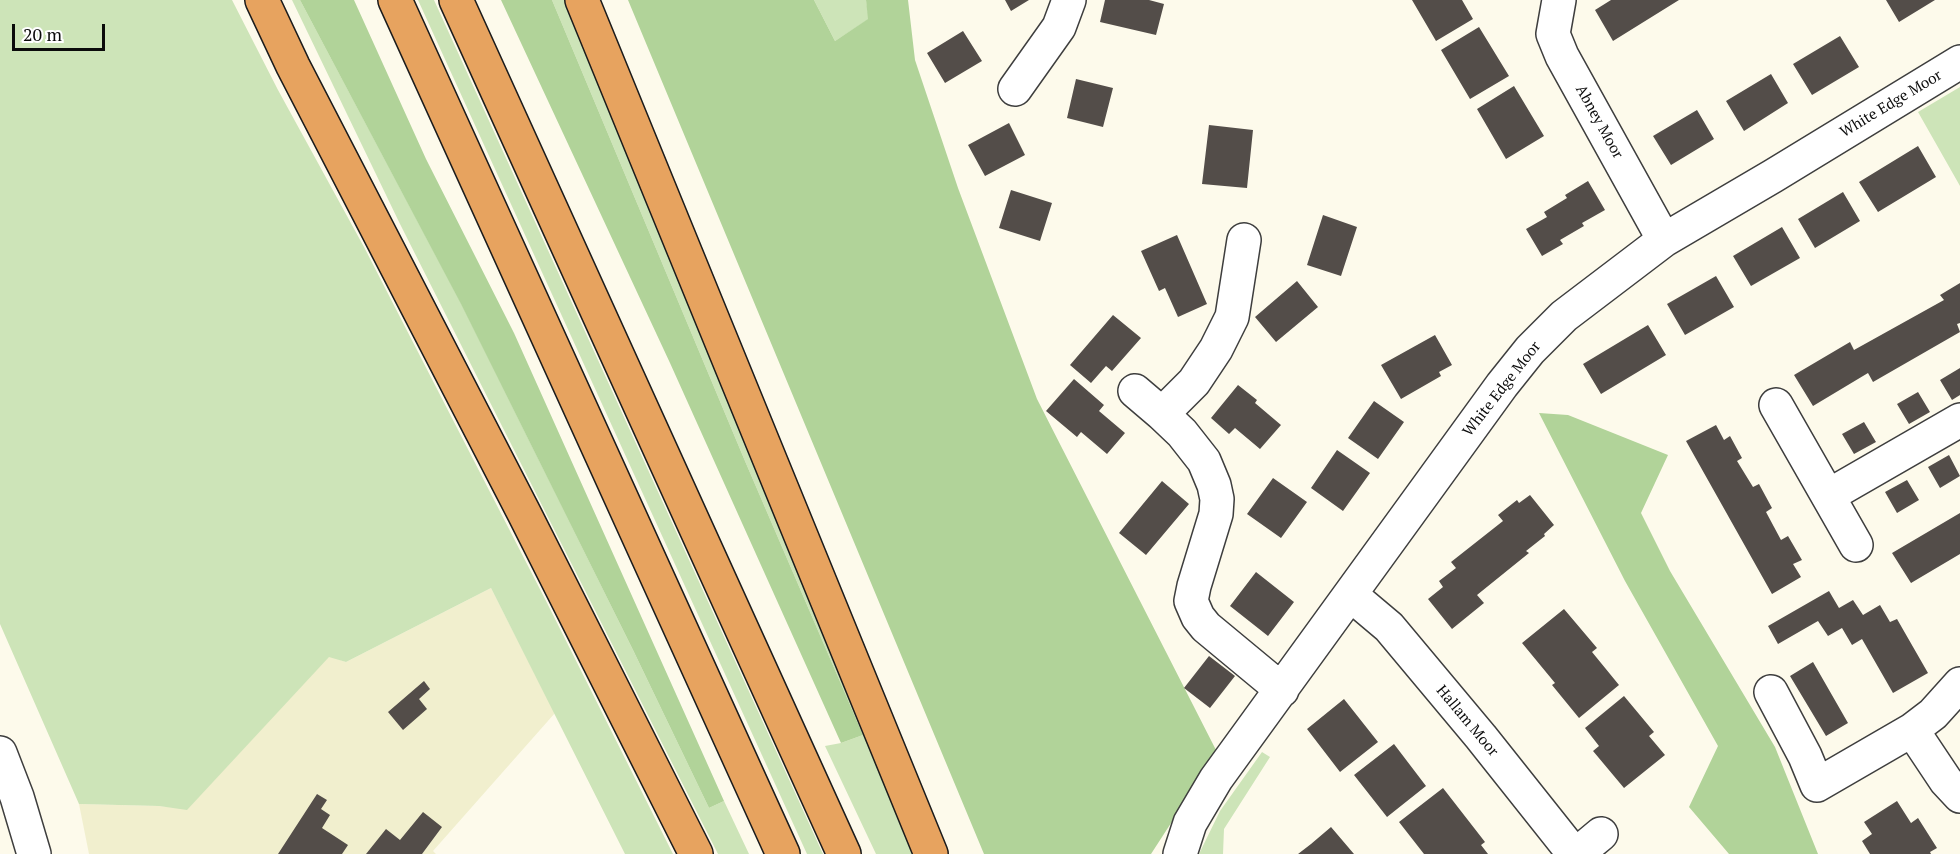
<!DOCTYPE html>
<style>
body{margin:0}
#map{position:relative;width:1960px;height:854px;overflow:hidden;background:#fdfaeb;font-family:"PT Serif",serif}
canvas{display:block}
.scale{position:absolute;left:12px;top:24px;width:93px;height:27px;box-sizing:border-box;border:3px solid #0b0b0b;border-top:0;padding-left:8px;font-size:18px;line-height:21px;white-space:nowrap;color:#0b0b0b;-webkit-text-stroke:4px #fff;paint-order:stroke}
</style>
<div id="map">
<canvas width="1960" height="854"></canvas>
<div class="scale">20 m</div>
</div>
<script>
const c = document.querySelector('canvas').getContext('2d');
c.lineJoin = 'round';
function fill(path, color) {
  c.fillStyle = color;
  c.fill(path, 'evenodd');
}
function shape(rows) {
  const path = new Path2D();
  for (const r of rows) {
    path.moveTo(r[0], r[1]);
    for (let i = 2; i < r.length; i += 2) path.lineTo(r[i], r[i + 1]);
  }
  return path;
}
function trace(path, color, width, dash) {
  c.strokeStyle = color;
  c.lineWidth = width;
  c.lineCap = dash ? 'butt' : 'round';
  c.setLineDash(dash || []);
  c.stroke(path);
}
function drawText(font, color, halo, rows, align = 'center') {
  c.font = font + ' "PT Serif",serif';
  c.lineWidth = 6;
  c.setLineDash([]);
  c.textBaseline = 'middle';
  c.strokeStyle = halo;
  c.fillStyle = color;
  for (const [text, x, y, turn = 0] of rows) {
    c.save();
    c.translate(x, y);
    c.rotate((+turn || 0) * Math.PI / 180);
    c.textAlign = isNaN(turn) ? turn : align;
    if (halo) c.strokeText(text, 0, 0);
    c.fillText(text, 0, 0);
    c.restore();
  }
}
const farmland = shape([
 [491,588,555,713,433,851,436,854,89,854,79,804,159,806,187,809,329,656,346,662]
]);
const green = shape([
 [0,0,232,0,278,90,364,247,545,599,673,854,625,854,491,588,346,662,329,657,187,810,159,806,79,804,0,624],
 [292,0,300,0,461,303,633,650,709,808,724,801,749,854,718,854,400,224],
 [418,0,434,0,823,854,807,854],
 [552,0,569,0,918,854,876,854,825,746,841,743,863,735,745,461],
 [814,0,866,0,869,19,835,41],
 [1960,87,1960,186,1918,112],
 [1262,752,1270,757,1224,829,1223,854,1199,854,1220,811]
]);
const forest = shape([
 [300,0,354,0,426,159,514,333,724,801,709,808,633,650,461,304],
 [501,0,552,0,745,461,863,735,841,743,670,363],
 [628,0,814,0,835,41,868,19,866,0,908,0,915,60,958,188,1037,399,1217,752,1151,854,984,854],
 [1539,413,1568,415,1668,455,1641,513,1670,571,1775,747,1818,854,1729,854,1689,807,1718,746,1625,581]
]);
const building = shape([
 [1005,0,1029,0,1011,11],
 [1105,0,1149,0,1164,4,1156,35,1100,22],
 [1412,0,1462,0,1473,19,1436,41],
 [1611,0,1679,0,1613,41,1595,10],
 [1886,0,1935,0,1899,22],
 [1479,27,1509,76,1470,99,1441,50],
 [963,31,982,61,945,83,927,53],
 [1840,36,1859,67,1812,95,1793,64],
 [1771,74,1788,103,1744,131,1726,101],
 [1076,79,1113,88,1103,127,1067,118],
 [1514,86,1544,136,1506,159,1477,109],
 [1697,110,1714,139,1671,165,1653,136],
 [1009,123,1025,155,985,176,968,145],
 [1209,125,1253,130,1247,188,1202,184],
 [1918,146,1936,177,1878,212,1859,182],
 [1588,181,1605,210,1582,223,1584,226,1560,240,1563,244,1542,256,1526,229,1547,217,1544,212,1567,198,1565,195],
 [1011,190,1052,203,1040,241,999,228],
 [1843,192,1860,221,1815,248,1798,219],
 [1323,215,1357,227,1341,276,1307,265],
 [1782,227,1800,258,1751,286,1733,256],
 [1177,235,1207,304,1178,317,1165,288,1159,291,1141,251],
 [1716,276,1734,307,1685,335,1667,304],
 [1297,281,1318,307,1276,342,1255,317],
 [1960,283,1960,323,1957,324,1960,332,1873,382,1868,373,1813,406,1794,375,1850,342,1854,350,1944,300,1940,295],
 [1113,315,1141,338,1112,371,1106,366,1091,383,1070,365],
 [1648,325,1666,355,1601,394,1583,364],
 [1435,335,1452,365,1439,372,1441,376,1401,399,1381,365],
 [1960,368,1960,395,1952,400,1940,380],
 [1074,379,1104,405,1099,411,1125,433,1107,454,1081,432,1077,437,1046,411],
 [1238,385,1257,400,1255,403,1281,425,1260,449,1235,428,1229,434,1211,418],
 [1918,392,1930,412,1909,424,1897,404],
 [1374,401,1404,422,1378,459,1348,438],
 [1864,422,1876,442,1854,454,1842,434],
 [1716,425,1724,440,1730,436,1742,458,1737,461,1753,487,1759,484,1772,508,1766,512,1781,540,1788,536,1802,560,1793,564,1801,577,1772,594,1686,441],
 [1337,450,1370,473,1343,511,1311,488],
 [1949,455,1960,476,1940,488,1928,467],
 [1273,478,1307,502,1281,538,1247,514],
 [1907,480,1919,500,1897,513,1885,492],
 [1162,481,1189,504,1146,555,1119,533],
 [1530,495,1554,525,1544,534,1545,536,1526,551,1529,553,1477,595,1484,603,1452,629,1428,599,1443,587,1439,581,1456,568,1451,562,1503,521,1498,515,1517,500,1519,503],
 [1960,513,1960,554,1911,583,1892,553],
 [1256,572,1294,602,1268,636,1230,606],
 [1829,591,1839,608,1853,600,1863,615,1880,605,1890,622,1897,619,1928,673,1893,693,1862,639,1852,645,1842,628,1828,636,1818,621,1778,644,1768,626],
 [1564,609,1597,648,1592,652,1619,685,1579,718,1552,685,1555,683,1522,643],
 [1209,656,1235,676,1210,708,1184,688],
 [1813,662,1848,723,1826,736,1790,676],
 [424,681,430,689,419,699,427,709,403,730,388,712],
 [1624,696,1654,732,1649,736,1665,755,1624,788,1593,751,1599,746,1585,728],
 [1344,699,1378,742,1340,772,1307,729],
 [1394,744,1426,786,1387,817,1354,775],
 [1443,788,1485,842,1481,845,1488,854,1424,854,1399,822],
 [317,794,327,800,321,809,330,815,322,828,348,845,342,854,278,854],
 [1897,801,1911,823,1918,818,1937,848,1930,852,1931,854,1870,854,1862,841,1872,834,1864,822],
 [423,812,442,827,422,854,366,854,386,829,400,840],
 [1331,827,1354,854,1298,854,1311,844]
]);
const minor = shape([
 [1559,0,1553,34,1562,56,1664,240],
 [1015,89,1059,27,1069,0],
 [1244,240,1232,317,1216,349,1194,382,1162,414,1182,433,1204,461,1214,485,1217,499,1216,514,1194,586,1191,601,1198,617,1206,627,1282,690],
 [1135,391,1162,414],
 [1776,405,1856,545],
 [1828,496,1960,420],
 [1351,595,1389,627,1481,737,1574,854],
 [1960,684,1933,714,1912,730,1946,781,1960,796],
 [1771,692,1805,756,1817,785,1912,730],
 [0,753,17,797,34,854],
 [1180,854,1190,823,1216,779,1502,385,1530,350,1564,316,1664,240,1773,176,1960,62],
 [1577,854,1601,834]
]);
const highway = shape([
 [262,0,293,66,524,513,696,854],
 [395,0,783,854],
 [456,0,844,854],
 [582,0,931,854]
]);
const streetNames = [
 ["White Edge Moor",1891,104,-31],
 ["Abney Moor",1599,122,61],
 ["White Edge Moor",1502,389,-52],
 ["Hallam Moor",1467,721,50]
];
fill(farmland, '#f1efce');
fill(green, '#cde4b8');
fill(forest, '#b1d399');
fill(building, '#534d49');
trace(minor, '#3e3e3e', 36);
trace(highway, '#1c1c1c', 36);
trace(minor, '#fff', 33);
trace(highway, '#e7a35f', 33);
drawText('15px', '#0b0b0b', '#fff', streetNames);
</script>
